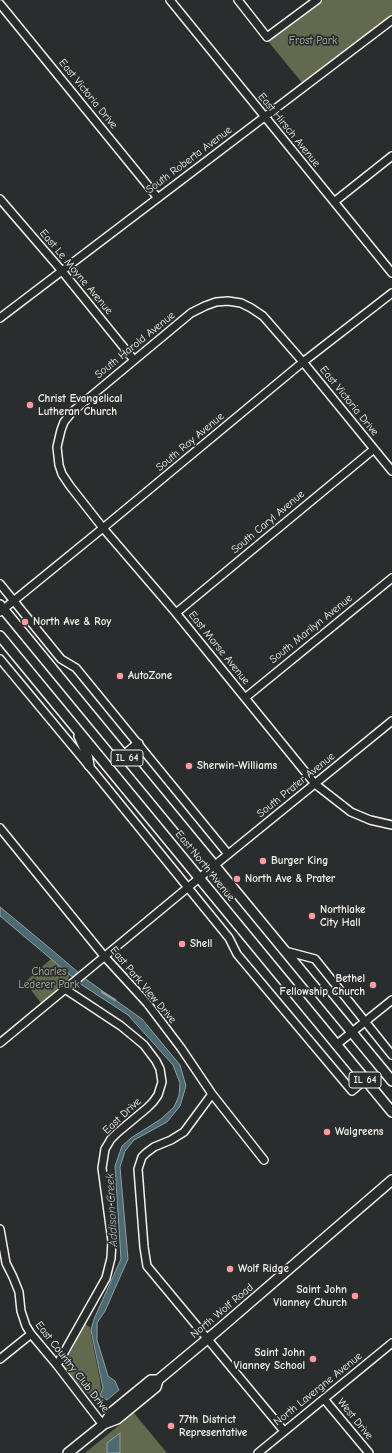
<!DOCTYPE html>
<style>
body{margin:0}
canvas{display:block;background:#2a2d2e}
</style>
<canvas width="392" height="1453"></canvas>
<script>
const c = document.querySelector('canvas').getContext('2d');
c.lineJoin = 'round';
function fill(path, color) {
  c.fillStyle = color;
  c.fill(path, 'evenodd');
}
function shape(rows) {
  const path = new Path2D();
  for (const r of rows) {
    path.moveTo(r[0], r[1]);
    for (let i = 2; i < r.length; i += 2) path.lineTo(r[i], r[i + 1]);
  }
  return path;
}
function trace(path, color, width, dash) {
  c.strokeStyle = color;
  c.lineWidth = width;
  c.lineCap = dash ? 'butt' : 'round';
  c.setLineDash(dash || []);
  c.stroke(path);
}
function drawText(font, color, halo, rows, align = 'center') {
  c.font = font + ' "Comic Neue",sans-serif';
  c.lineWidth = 3.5;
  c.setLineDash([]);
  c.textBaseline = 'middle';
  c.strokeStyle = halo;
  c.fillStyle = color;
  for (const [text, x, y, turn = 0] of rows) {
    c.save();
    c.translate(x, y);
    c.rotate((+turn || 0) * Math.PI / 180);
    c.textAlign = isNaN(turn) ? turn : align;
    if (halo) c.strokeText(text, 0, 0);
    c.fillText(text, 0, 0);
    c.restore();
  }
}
const green = shape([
 [320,0,392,0,392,15,303,84,267,40],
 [52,958,70,975,68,979,64,983,41,1003,25,982],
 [85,1324,90,1327,91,1335,100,1380,101,1389,99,1396,102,1398,103,1406,78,1385,63,1366],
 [134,1413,167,1453,85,1453]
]);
const water = shape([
 [0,907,52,950,87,980,142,1019,180,1065,186,1086,180,1106,167,1122,134,1140,125,1151,120,1167,128,1259,105,1311,97,1323,97,1340,108,1376,115,1381,119,1390,107,1400,100,1396,103,1388,91,1330,94,1319,121,1259,115,1166,122,1146,131,1138,161,1119,174,1107,179,1096,180,1083,173,1065,128,1015,82,985,0,916,0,907],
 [120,1433,120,1453,107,1453,107,1443,120,1433]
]);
const stream = shape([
 [102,992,115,1000]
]);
const minor = shape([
 [170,0,392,273],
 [238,0,267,37,317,0],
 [0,4,158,198],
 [0,199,62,271,134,360],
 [334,202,392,156],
 [0,318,392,20],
 [392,471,303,362,263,316,251,308,241,303,228,301,216,302,205,306,191,313,72,412,64,422,61,430,57,447,59,465,62,474,70,486,103,528,176,613,315,784,351,812,370,820,392,825],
 [0,584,61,659,76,668,228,854],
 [0,612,103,528,303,362,392,293],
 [176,613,374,449],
 [0,659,94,772,229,938,237,954,352,1091,365,1080],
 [245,698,392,578],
 [0,828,104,956,147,1003,181,1048,212,1094,264,1160],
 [285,951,315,959,392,1055],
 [0,1043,215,865,392,721],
 [336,1045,392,1000],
 [212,1094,184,1132,171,1140,154,1147,146,1153,142,1157,138,1169,144,1247,147,1266,284,1431],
 [0,1229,6,1263,13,1277,19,1292,21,1311,26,1326,31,1334,57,1365,103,1425],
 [0,1359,31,1334],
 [57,1365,106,1278,111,1258,112,1241,102,1168,105,1149,111,1139,117,1133,147,1108,153,1102,158,1095,162,1082,160,1069,156,1061,144,1045,121,1026,65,989],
 [324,1399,369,1453],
 [258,1453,392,1343]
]);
const major = shape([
 [0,605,392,1081],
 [0,636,392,1112],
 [79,736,87,754,89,765],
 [125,755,138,744],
 [104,1424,117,1419,156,1387,158,1380,217,1331,392,1180],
 [68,1453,104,1424,112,1412,151,1380,158,1380]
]);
const markers = [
 [30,405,4,"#ff9aa2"],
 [25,622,4,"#ff9aa2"],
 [120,676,4,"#ff9aa2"],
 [189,766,4,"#ff9aa2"],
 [263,861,4,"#ff9aa2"],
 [237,879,4,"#ff9aa2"],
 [312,916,4,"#ff9aa2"],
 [182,944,4,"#ff9aa2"],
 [373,985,4,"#ff9aa2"],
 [327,1132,4,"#ff9aa2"],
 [230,1269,4,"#ff9aa2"],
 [355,1296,4,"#ff9aa2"],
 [313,1359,4,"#ff9aa2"],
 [171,1426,4,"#ff9aa2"]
];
const shields = [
 [127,758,32],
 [365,1080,32]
];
const shieldNames = [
 ["IL 64",127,758],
 ["IL 64",365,1080]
];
const parkNames = [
 ["Frost Park",313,41],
 ["Charles",49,972],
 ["Lederer Park",49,985]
];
const streetNames = [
 ["East Victoria Drive",88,94,51],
 ["East Hirsch Avenue",289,130,51],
 ["South Roberta Avenue",189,160,-37],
 ["East Le Moyne Avenue",76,272,50],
 ["South Harold Avenue",135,345,-39],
 ["East Victoria Drive",349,401,51],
 ["South Roy Avenue",190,442,-40],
 ["South Caryl Avenue",268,522,-40],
 ["South Marilyn Avenue",311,629,-39],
 ["East Morse Avenue",219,648,51],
 ["South Prater Avenue",296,785,-39],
 ["East North Avenue",205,866,51],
 ["East Park View Drive",143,985,50],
 ["East Drive",122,1116,-43],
 ["North Wolf Road",222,1311,-40],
 ["East Country Club Drive",72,1367,52],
 ["North Lavergne Avenue",318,1389,-39],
 ["West Drive",355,1419,51]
];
const poiNames = [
 ["Christ Evangelical",38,399],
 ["Lutheran Church",38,412],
 ["North Ave & Roy",33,622],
 ["AutoZone",128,676],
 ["Sherwin-Williams",197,766],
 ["Burger King",271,861],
 ["North Ave & Prater",245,879],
 ["Northlake",320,910],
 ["City Hall",320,923],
 ["Shell",190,944],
 ["Bethel",365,979,"right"],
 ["Fellowship Church",365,992,"right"],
 ["Walgreens",335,1132],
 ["Wolf Ridge",238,1269],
 ["Saint John",347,1290,"right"],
 ["Vianney Church",347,1303,"right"],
 ["Saint John",305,1353,"right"],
 ["Vianney School",305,1366,"right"],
 ["77th District",179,1420],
 ["Representative",179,1433]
];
const waterNames = [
 ["Addison Creek",112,1210,-93]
];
fill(green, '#62694f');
fill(water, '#4d6a72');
trace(water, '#90a0a1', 1);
trace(stream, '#90a0a1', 2.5);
trace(minor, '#f4f1e8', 10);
trace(major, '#f4f1e8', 12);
trace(minor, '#2a2d2e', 7);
trace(major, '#2a2d2e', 9);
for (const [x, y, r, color] of markers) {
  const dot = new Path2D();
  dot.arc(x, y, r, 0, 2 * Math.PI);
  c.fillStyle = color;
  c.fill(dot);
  trace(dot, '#2a2d2e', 1.5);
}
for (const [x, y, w] of shields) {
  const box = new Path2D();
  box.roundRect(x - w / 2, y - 8, w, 16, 3);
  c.fillStyle = '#2a2d2e';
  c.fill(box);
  trace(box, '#f4f1e8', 1);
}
drawText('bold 10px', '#f4f1e8', null, shieldNames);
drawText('11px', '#b2b4a3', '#2a2d2e', parkNames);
drawText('11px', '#f4f1e8', '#2a2d2e', streetNames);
drawText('bold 11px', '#f4f1e8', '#2a2d2e', poiNames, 'left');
drawText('italic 12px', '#a9b4b3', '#2a2d2e', waterNames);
</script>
